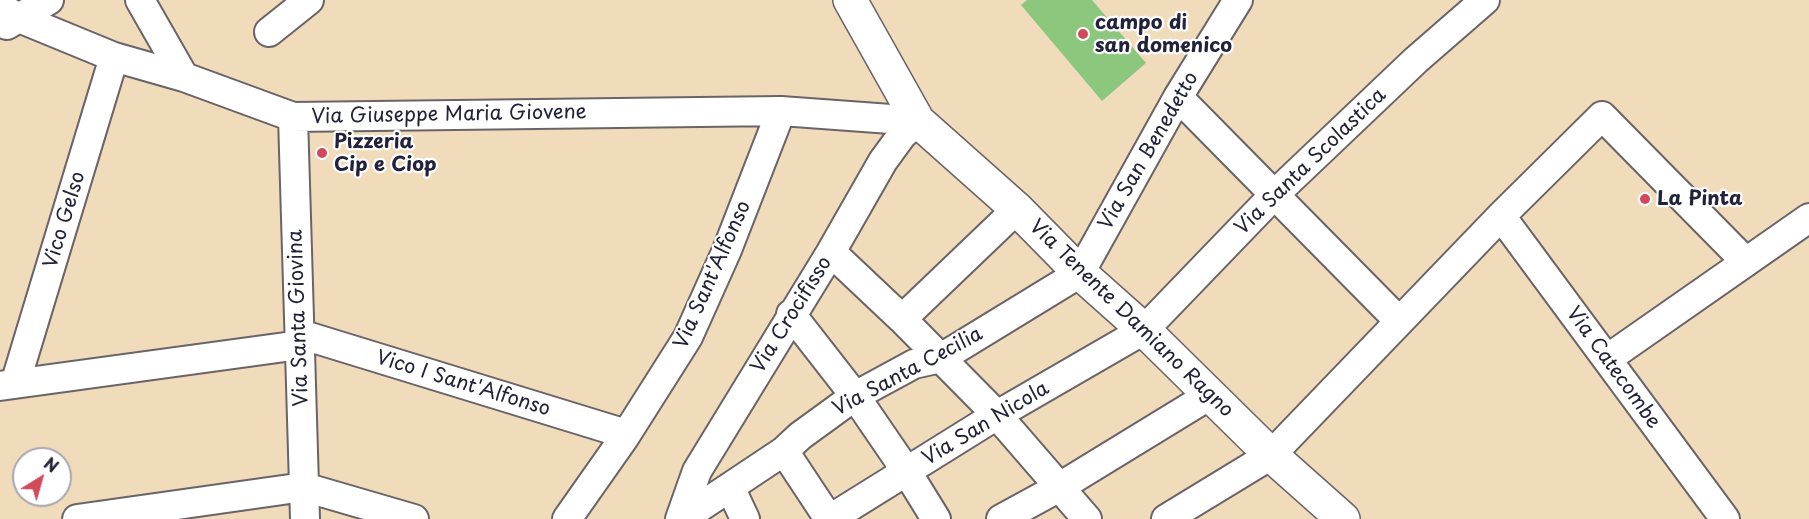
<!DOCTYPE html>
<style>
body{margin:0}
#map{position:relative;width:1809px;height:519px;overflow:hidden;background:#f0dbba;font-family:"Playpen Sans",sans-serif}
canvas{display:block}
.north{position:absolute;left:12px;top:447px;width:60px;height:60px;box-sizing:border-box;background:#fff;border:2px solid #a7a7b1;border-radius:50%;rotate:37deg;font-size:16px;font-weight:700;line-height:24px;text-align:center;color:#22223b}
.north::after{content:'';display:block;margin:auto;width:21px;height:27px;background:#d1495b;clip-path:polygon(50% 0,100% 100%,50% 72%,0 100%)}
</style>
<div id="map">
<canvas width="1809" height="519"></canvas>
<div class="north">N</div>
</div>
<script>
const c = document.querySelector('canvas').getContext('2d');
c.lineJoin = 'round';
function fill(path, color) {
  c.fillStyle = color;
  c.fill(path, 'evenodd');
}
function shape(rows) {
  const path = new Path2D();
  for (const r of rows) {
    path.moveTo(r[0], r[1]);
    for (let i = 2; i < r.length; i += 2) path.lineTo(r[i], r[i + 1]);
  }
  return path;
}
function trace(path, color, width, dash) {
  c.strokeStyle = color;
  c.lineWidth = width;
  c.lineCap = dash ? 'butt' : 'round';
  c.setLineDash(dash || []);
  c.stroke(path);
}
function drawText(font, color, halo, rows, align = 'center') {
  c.font = font + ' "Playpen Sans",sans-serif';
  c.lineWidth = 4.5;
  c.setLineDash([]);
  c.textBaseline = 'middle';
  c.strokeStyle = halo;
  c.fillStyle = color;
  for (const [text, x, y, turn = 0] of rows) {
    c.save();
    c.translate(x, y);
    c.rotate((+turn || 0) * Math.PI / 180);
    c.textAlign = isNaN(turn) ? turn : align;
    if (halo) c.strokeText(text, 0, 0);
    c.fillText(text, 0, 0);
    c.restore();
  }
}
const green = shape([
 [1027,0,1092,0,1146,63,1102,101,1021,5]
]);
const minor = shape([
 [140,0,184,77],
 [0,7,19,18,114,57,184,77,293,117,781,111,918,121],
 [7,25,49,0],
 [269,32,309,0],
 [1178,97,1399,321],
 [293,117,305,519],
 [1501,216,1725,519],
 [831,252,902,319,997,415,1087,519],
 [791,314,855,396,907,472,936,519],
 [902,319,1017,209],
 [300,334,626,434],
 [1607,359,1809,218],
 [15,384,114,57],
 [0,386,300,345],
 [784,451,829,519],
 [730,487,745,519],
 [77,519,304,487,414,519],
 [567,519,624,438,688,337,727,250,781,111],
 [680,519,697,471,831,252,883,161,902,135,918,121],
 [682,519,784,451,800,436,855,396,914,364,941,358,1080,273,1178,97,1238,0],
 [830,519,997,415,1144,330,1275,194,1416,60,1485,0],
 [1001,519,1058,488,1210,395],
 [1166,519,1271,455,1501,216,1602,116,1746,262]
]);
const tertiary = shape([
 [850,0,918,121,1017,209,1080,273,1144,330,1271,455,1343,519]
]);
const markers = [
 [1083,34,6,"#d1495b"],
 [322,153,6,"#d1495b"],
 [1645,199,6,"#d1495b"]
];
const poiNames = [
 ["campo di",1095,23],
 ["san domenico",1095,46],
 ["Pizzeria",334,142],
 ["Cip e Ciop",334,165],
 ["La Pinta",1657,199]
];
const streetNames = [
 ["Via Giuseppe Maria Giovene",449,115,-1],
 ["Via San Benedetto",1149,151,-60],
 ["Via Santa Scolastica",1311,162,-44],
 ["Vico Gelso",65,220,-73],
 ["Via Sant'Alfonso",713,275,-66],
 ["Via Crocifisso",792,315,-58],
 ["Via Santa Giovina",299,318,-92],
 ["Via Tenente Damiano Ragno",1131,319,44],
 ["Via Catecombe",1613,368,54],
 ["Via Santa Cecilia",908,372,-28],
 ["Vico I Sant'Alfonso",463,384,17],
 ["Via San Nicola",986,424,-31]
];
fill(green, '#8bc87e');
trace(minor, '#6a6367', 32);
trace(tertiary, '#6a6367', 36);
trace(minor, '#fff', 28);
trace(tertiary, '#fff', 33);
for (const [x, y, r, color] of markers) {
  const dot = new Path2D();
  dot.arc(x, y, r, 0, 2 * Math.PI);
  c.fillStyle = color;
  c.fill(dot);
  trace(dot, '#fff', 2);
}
drawText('bold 20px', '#22223b', '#fff', poiNames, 'left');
drawText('20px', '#22223b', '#fff', streetNames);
</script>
